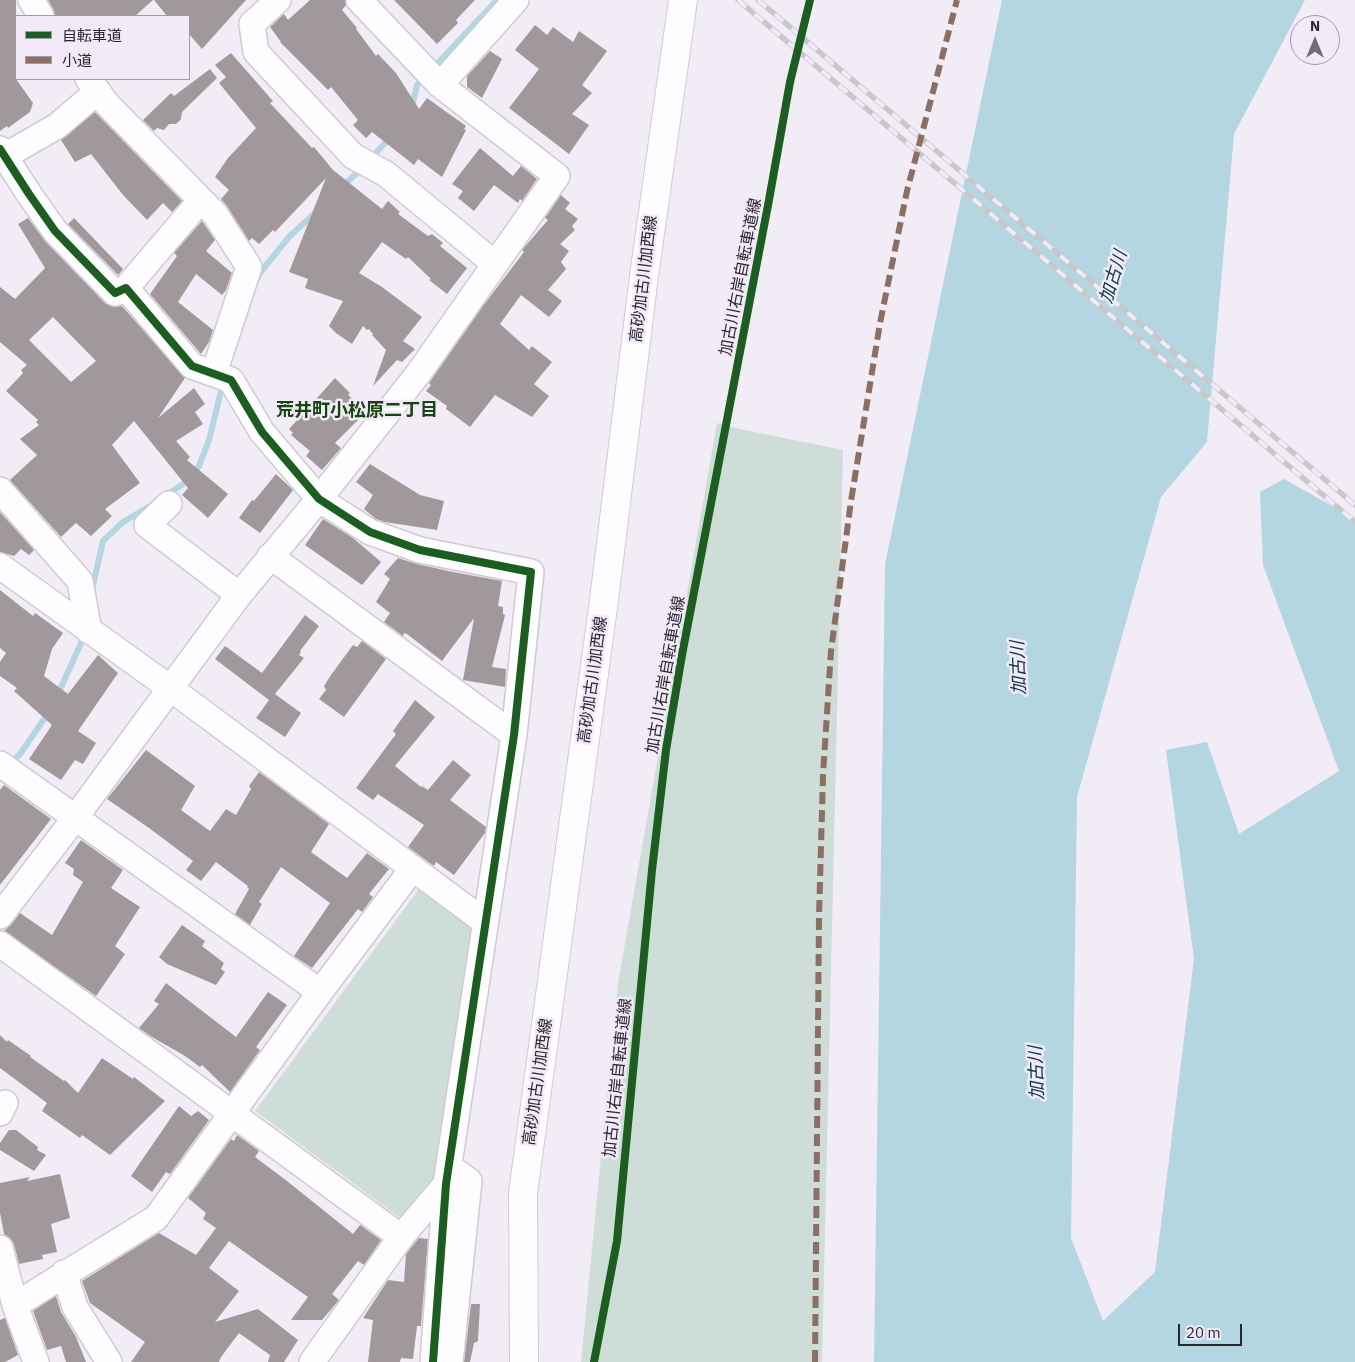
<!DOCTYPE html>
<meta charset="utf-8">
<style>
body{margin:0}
#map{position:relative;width:1355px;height:1362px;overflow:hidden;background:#f1ecf6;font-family:"IBM Plex Sans","Noto Sans JP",sans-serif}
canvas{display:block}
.legend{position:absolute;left:15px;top:15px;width:175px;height:65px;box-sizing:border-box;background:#f2e9f9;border:1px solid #a29ba7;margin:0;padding:6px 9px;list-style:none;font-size:15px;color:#2a272d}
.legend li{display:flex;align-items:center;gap:10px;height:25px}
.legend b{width:25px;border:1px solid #a29ba7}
.north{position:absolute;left:1290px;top:15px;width:50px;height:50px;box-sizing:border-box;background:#f2e9f9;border:1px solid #a29ba7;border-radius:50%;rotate:0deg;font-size:14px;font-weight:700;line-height:20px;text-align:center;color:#2a272d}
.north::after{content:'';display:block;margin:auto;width:18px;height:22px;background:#706c73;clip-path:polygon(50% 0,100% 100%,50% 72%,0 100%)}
.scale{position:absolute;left:1178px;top:1324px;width:64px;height:22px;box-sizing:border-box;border:2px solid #2a272d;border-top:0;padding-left:6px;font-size:15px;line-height:18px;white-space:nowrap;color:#2a272d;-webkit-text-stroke:4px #f2e9f9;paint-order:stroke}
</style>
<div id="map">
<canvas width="1355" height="1362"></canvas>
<ul class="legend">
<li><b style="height:6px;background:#1b5e20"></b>自転車道</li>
<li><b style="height:6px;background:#8d6e63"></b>小道</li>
</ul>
<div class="north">N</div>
<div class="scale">20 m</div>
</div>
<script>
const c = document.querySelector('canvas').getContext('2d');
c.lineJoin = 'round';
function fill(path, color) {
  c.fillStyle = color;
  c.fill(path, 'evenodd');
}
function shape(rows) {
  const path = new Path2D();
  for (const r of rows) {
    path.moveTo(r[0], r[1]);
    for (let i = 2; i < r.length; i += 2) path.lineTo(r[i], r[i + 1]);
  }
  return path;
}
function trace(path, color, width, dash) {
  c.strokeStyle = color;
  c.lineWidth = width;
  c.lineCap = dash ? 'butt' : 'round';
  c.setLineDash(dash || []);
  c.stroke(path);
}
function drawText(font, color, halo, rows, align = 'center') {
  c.font = font + ' "IBM Plex Sans","Noto Sans JP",sans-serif';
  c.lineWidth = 5;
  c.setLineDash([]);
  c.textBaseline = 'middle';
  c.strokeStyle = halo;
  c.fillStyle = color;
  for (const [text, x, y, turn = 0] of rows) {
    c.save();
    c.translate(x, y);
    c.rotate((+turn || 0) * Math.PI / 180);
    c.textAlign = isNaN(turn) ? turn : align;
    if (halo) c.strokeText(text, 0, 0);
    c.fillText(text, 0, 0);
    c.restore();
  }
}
const green = shape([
 [717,423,735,428,843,450,822,1362,581,1362,618,983],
 [419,889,475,932,436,1176,403,1220,255,1111]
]);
const water = shape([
 [1002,0,1305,0,1234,134,1207,442,1161,497,1077,797,1071,1238,1103,1321,1155,1272,1194,959,1166,750,1207,742,1239,834,1339,771,1263,565,1260,492,1284,479,1355,519,1355,1362,874,1362,885,564]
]);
const stream = shape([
 [433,68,497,0],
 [412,107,417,85,426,76],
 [370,159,391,137],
 [342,187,362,168],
 [258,278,259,274,289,237,317,211],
 [165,496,186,482,199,466,209,440,223,383],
 [92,590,103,541,123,522,155,503],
 [58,694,82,641,83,634],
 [10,764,20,754,49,712]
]);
const building = shape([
 [0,0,16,0,16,79,33,103,30,112,8,128,7,126,0,131],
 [48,0,153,0,135,16,55,16,53,9],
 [154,0,246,0,202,49,189,34,189,16,167,16],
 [310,0,345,0,346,5,342,10,357,28,356,29,376,56,378,54,396,73,419,109,427,98,466,126,464,129,466,130,442,177,418,159,414,165,372,132,366,138,353,125,358,120,331,87,328,90,280,42,281,42,270,27,284,14,288,20],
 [394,0,475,0,456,20,458,23,437,44],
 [535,25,547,35,553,27,573,42,579,31,607,51,582,85,592,93,572,114,589,125,569,154,509,108,539,69,515,50],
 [490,51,502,59,482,98,467,87,467,76],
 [231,53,273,101,270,103,312,148,314,147,333,170,382,209,388,201,400,212,398,214,428,236,432,234,443,243,440,246,467,268,447,294,429,280,431,279,408,257,406,259,382,242,359,273,382,287,422,317,403,341,415,349,402,362,397,360,373,386,386,350,372,335,373,334,369,329,367,330,363,326,352,344,336,333,329,326,343,301,305,288,308,279,289,272,326,178,275,232,273,230,259,244,252,238,249,241,227,206,221,199,229,190,215,177,228,158,256,128,219,83,226,77,215,65],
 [210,69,217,78,182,112,181,119,176,124,169,124,164,130,157,128,154,131,143,120,171,93,174,96],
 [95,112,182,201,172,212,163,203,147,220,123,195,91,154,75,162,61,140],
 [480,148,513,176,521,166,537,179,522,201,520,199,518,203,494,185,474,211,458,198,463,191,452,184],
 [561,195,570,203,565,209,578,219,572,226,575,230,560,244,569,251,561,262,566,269,548,290,562,301,549,317,521,295,500,324,529,350,532,346,552,362,534,384,549,396,532,417,495,395,470,427,446,409,447,406,426,391,431,385,429,383,483,306,524,252,522,250,528,243,548,220,545,218],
 [28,218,45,241,105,303,113,307,122,306,185,378,158,418,194,388,205,404,195,412,203,424,176,441,190,457,187,460,228,494,208,518,182,495,188,488,134,421,112,445,140,483,105,509,112,516,91,536,76,523,61,537,10,480,37,455,20,439,39,425,36,422,38,420,6,391,23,373,21,370,27,365,0,342,0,287,15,299,45,268,18,224],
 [53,317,96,361,71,382,29,340],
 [74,218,123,269,118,275,68,224],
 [202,221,215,240,206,251,232,273,226,290,222,295,196,274,178,302,213,330,209,342,201,354,150,294,177,256,174,253],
 [335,378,350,393,348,395,367,411,335,443,341,448,322,470,306,456,310,451,291,435,293,433,289,429],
 [370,464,420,495,444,501,437,530,385,522,376,519,364,509,373,495,356,482],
 [276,474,293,490,260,533,239,518,252,500,254,501],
 [0,512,34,550,29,555,21,549,14,556,0,552],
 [323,519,353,538,381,562,362,585,305,545],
 [398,558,417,564,453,572,502,581,498,606,503,607,503,614,505,615,492,667,506,669,505,687,463,680,474,618,442,661,407,634,404,633,403,636,384,622,390,613,376,602,390,579,384,574],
 [0,590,33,616,35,613,63,633,52,649,44,676,68,694,98,655,118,673,78,731,96,743,83,764,75,760,61,780,29,759,52,725,14,691,17,688,0,676,0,662,6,653,0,648],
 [305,615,319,626,300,651,301,652,299,655,304,658,275,694,301,713,285,737,256,718,269,700,215,659,225,646,262,673],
 [362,641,386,659,344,717,319,699,326,690,324,686,331,675,353,645,357,647],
 [415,700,435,717,395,766,421,787,422,786,428,790,453,760,471,775,450,800,486,827,485,833,454,875,436,862,434,866,408,847,424,825,378,794,373,800,356,788,396,734,393,731],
 [146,750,195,786,181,810,210,831,226,809,236,815,251,789,249,786,259,772,329,824,311,852,347,878,367,853,389,869,369,894,373,897,362,912,358,909,312,968,294,956,330,903,281,867,259,902,262,904,250,925,235,914,249,889,247,887,248,886,216,862,201,881,186,870,193,861,149,828,107,799],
 [4,785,51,819,0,885,0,790],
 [81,840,123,870,111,888,140,907,115,946,125,954,96,996,4,931,11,925,20,913,52,935,83,882,73,875,74,869,65,863],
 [182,925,205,941,202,946,224,963,221,969,225,972,216,985,167,964,159,957],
 [166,983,236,1037,268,992,287,1005,256,1047,260,1050,230,1092,202,1065,200,1067,185,1056,152,1037,139,1028,159,1004,154,1001],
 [0,1035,7,1042,8,1040,31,1056,30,1057,64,1081,65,1080,78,1093,102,1058,133,1079,134,1077,165,1101,110,1155,82,1135,80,1138,42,1111,47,1103,0,1068],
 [179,1106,191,1116,198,1111,209,1120,170,1174,166,1172,152,1192,131,1176],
 [9,1130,16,1130,38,1147,37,1150,46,1155,34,1171,0,1150,0,1143],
 [237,1135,259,1151,255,1157,287,1181,353,1234,360,1225,381,1240,364,1265,358,1261,332,1294,339,1300,322,1320,291,1320,308,1297,229,1241,209,1268,239,1291,215,1322,258,1309,298,1340,284,1362,268,1362,270,1355,239,1333,221,1357,219,1362,131,1362,145,1342,90,1303,82,1281,159,1233,196,1255,216,1228,203,1219,206,1213,188,1198,231,1139,234,1141],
 [60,1174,70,1218,51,1224,57,1252,42,1255,43,1259,19,1264,14,1244,10,1238,4,1234,0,1213,0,1183,30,1177,27,1181],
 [419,1238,428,1239,421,1326,417,1326,413,1359,401,1358,400,1362,368,1362,373,1320,363,1318,388,1280,404,1282,406,1254],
 [56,1296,61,1312,76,1337,86,1362,66,1362,61,1346,47,1350,33,1311],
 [471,1304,480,1304,478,1341,474,1343,470,1362,464,1362],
 [5,1318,18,1355,5,1362,0,1362,0,1320]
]);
const minor = shape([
 [31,0,41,16],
 [278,0,252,24,256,52,353,156,386,174,495,264],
 [88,79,107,104,215,214,249,267,214,373],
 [440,85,516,0],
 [0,149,29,194,55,231,115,293,126,288,192,366,231,380,262,432,319,499,370,532,420,550,531,572,514,735,446,1184,433,1362],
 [5,156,57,126,98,91],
 [126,288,201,200],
 [0,490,80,581,89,631],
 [169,504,147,525,239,595],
 [270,556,514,735],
 [0,566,170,688,485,922],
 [0,764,320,992],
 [0,916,75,818,239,595,319,499,418,374,557,176,440,85,359,0],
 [0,944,401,1237],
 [0,1113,5,1103],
 [449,1166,469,1181,450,1362],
 [0,1248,15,1305,36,1362],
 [64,1273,75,1307,109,1362],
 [15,1305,156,1218,320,992,413,868],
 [312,1362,401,1237,446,1184]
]);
const primary = shape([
 [524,1362,523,1193,604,600,644,276,683,0]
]);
const rail = shape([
 [738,0,1355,522],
 [758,0,1355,505]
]);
const quiet = shape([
 [815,1362,819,917,823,775,831,651,851,501,880,323,907,191,957,0]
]);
const cycleway = shape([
 [0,149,29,194,55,231,115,293,126,288,192,366,231,380,262,432,319,499,370,532,420,550,531,572,514,735,446,1184,433,1362],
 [594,1362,617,1241,652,870,666,750,682,655,769,200,790,82,810,0]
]);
const streetNames = [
 ["加古川右岸自転車道線",741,277,-79],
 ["高砂加古川加西線",644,279,-83],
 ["加古川右岸自転車道線",666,675,-80],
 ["高砂加古川加西線",593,680,-82],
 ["加古川右岸自転車道線",618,1078,-84],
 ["高砂加古川加西線",538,1082,-82]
];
const waterNames = [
 ["加古川",1114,277,-73],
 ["加古川",1019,668,-92],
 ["加古川",1037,1073,-92]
];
const neighbourhoodNames = [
 ["荒井町小松原二丁目",357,411]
];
fill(green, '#cfddd8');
fill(water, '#b3d6e0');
trace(stream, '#b3d6e0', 6);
fill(building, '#a1989b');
trace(minor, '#cecbd2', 28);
trace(primary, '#cecbd2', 30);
trace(minor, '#fdfcfe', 25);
trace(primary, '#fdfcfe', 28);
trace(rail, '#c8c7ca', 5.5);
trace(rail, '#f2e9f9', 4, [11]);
trace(quiet, '#8d6e63', 6, [12, 6]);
trace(cycleway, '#1b5e20', 8);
drawText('16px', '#2a272d', '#f2e9f9', streetNames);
drawText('italic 18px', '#083941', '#f2e9f9', waterNames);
drawText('bold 18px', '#15460d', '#f2e9f9', neighbourhoodNames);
</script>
